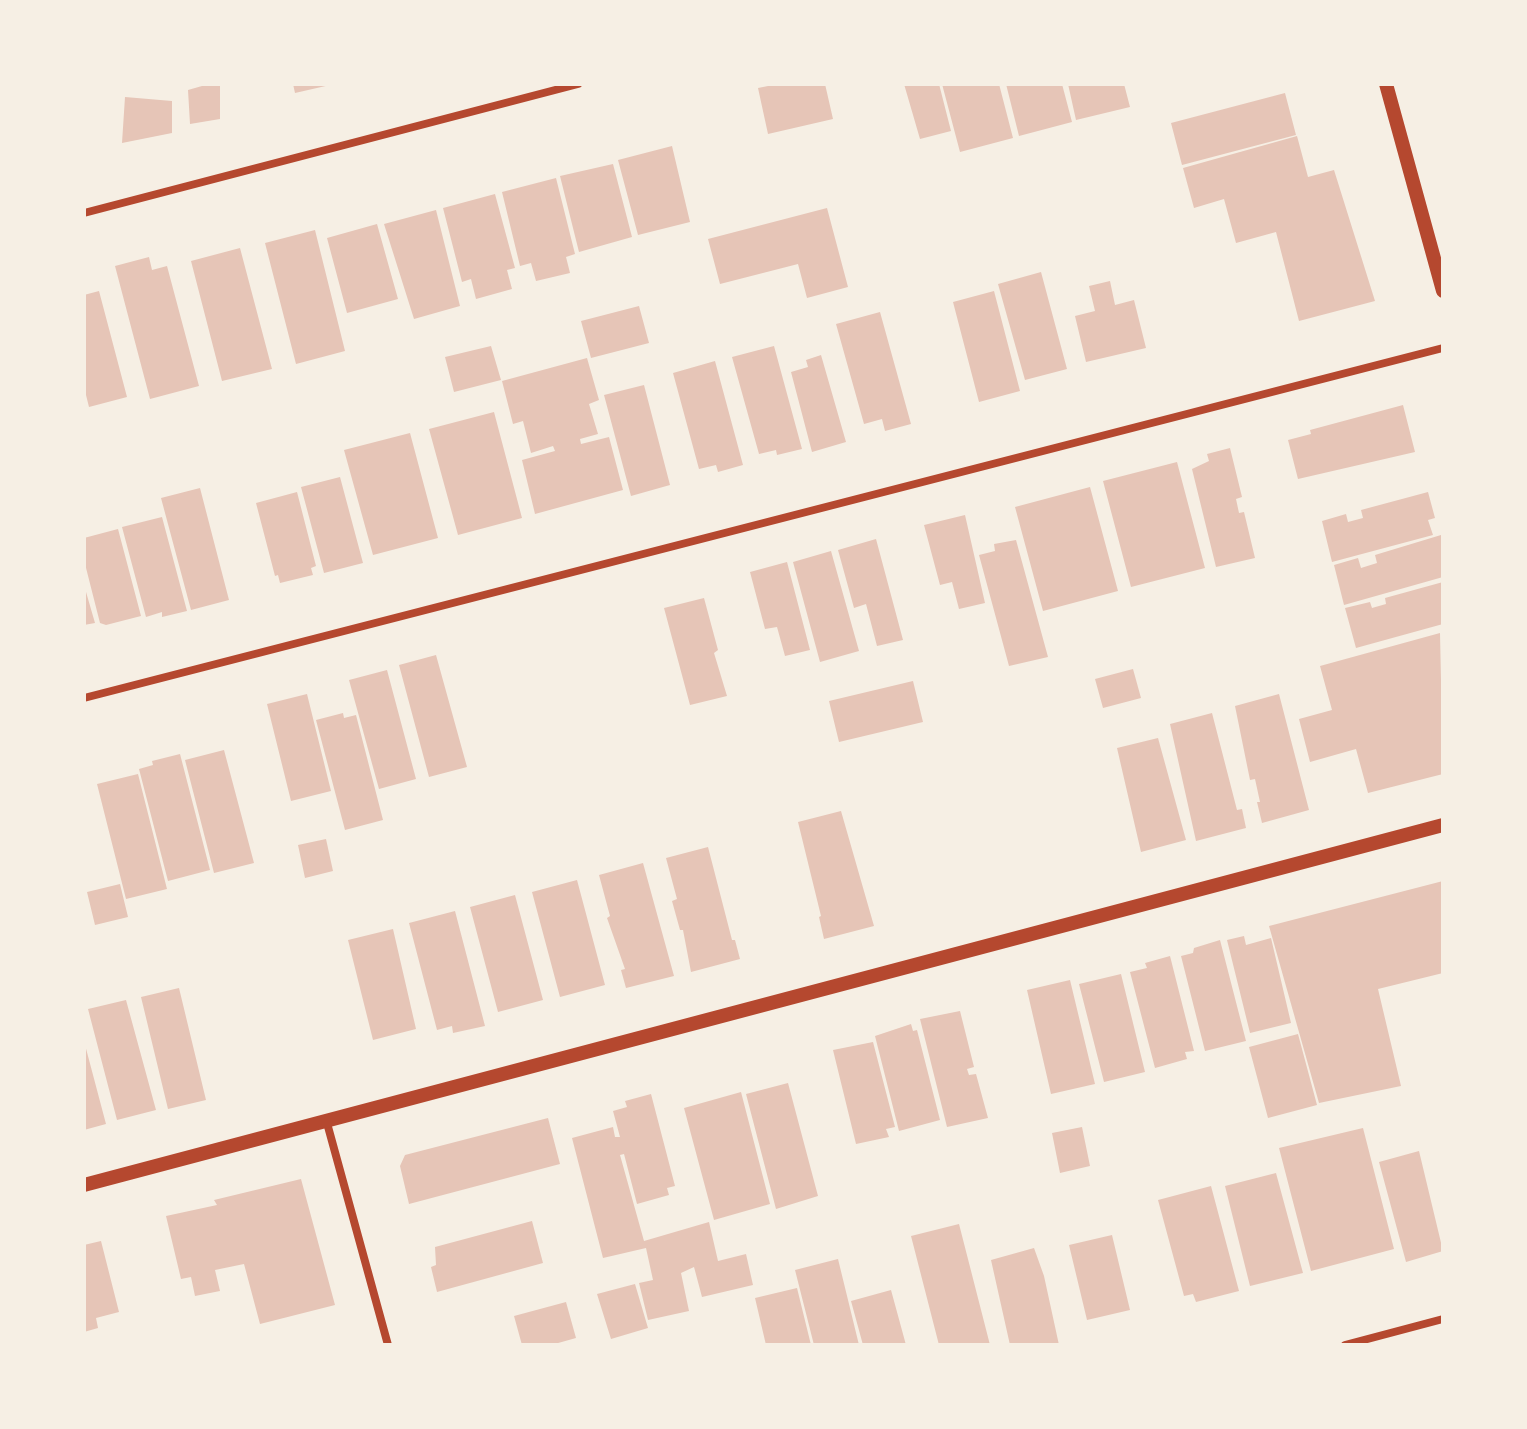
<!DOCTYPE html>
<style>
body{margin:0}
#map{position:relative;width:1527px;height:1429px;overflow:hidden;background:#f6efe4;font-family:Arial,sans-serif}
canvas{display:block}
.frame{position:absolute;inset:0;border:86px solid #f6efe4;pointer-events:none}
</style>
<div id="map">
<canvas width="1527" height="1429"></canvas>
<div class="frame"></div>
</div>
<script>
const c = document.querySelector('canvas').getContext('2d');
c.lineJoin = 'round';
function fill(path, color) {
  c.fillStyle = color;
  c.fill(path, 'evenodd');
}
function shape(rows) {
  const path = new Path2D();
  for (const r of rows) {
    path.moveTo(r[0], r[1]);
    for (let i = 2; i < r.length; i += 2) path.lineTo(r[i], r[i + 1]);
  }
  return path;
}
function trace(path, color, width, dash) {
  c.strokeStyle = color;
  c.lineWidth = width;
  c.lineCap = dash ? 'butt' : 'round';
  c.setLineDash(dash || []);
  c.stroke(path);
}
const building = shape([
 [209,84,220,84,220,119,190,124,188,90],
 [293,84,330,84,330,85,295,93],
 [778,84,825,84,833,119,768,134,758,88],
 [904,84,939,84,951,131,920,139],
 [942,84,999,84,1013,138,960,152],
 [1006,84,1062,84,1072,122,1019,136],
 [1068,84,1124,84,1130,107,1076,120],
 [1285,93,1296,135,1182,165,1171,123],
 [125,97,172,101,172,133,122,143],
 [1297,136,1308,177,1334,170,1375,301,1299,321,1276,232,1236,243,1224,199,1194,208,1183,168],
 [672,146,690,222,638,235,618,160],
 [613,164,632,237,579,252,560,176],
 [556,178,575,254,566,257,570,273,536,281,531,263,520,266,502,192],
 [495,194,515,268,507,270,512,289,476,299,471,279,462,282,443,208],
 [827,208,848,287,807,298,798,264,720,284,708,239],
 [436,210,460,306,414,319,384,224],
 [377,224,398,299,347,313,327,238],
 [315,230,345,351,296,364,265,243],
 [240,248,272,369,222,381,191,261],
 [149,257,152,270,167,266,199,386,150,399,115,266],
 [1041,272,1067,369,1025,380,998,284],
 [1110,281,1115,305,1134,300,1146,348,1086,362,1075,316,1095,311,1089,286],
 [99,291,127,397,89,407,84,387,84,295],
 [994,291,1020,391,979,402,953,302],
 [639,306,649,343,591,358,581,321],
 [880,312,911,424,885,431,882,419,864,424,836,324],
 [491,346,501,380,454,392,445,357],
 [774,346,802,449,777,455,776,450,759,454,732,357],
 [821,355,846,442,812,452,791,372,808,367,806,360],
 [587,358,599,400,589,404,598,434,580,439,581,444,609,437,623,490,535,514,522,460,555,451,553,446,531,453,523,421,513,424,502,381],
 [715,361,743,465,718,472,716,465,699,469,673,373],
 [644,385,670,485,631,496,604,395],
 [1403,405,1415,452,1298,479,1288,440,1311,434,1310,430],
 [494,412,522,518,458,535,429,429],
 [410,433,438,538,373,555,344,450],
 [1230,448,1242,497,1236,499,1239,513,1244,512,1255,558,1216,567,1192,469,1209,461,1207,454],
 [1177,462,1205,568,1131,587,1103,481],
 [340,477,363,563,324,573,301,487],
 [1090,487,1118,591,1043,611,1015,507],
 [200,488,229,600,191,610,161,498],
 [297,492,316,566,311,568,313,575,280,583,278,575,275,576,256,503],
 [1428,492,1435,518,1428,520,1433,535,1332,562,1322,521,1346,514,1348,522,1363,518,1361,510],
 [965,515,985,603,959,609,952,582,940,585,924,525],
 [162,517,187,611,162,617,162,612,146,617,122,527],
 [118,529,141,616,106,625,100,623,84,560,84,538],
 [1441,535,1443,577,1344,605,1334,565,1358,558,1361,568,1377,563,1375,555],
 [876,539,903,640,877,646,866,604,854,608,838,550],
 [1016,540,1048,657,1009,666,979,555,995,551,994,544],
 [831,551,859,651,820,662,793,562],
 [787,562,810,650,785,656,777,627,765,629,750,572],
 [1443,582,1443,624,1356,648,1345,608,1370,602,1372,608,1386,604,1385,598],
 [84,585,95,623,84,625],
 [704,598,718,650,714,653,727,696,690,705,664,608],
 [1440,633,1443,774,1368,793,1356,749,1310,762,1299,719,1332,710,1320,666],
 [436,655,467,767,429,777,399,665],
 [1133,669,1141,698,1103,708,1095,679],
 [387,670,416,779,379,789,349,680],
 [913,681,923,722,839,742,829,701],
 [307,694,331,791,291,801,267,704],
 [1279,694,1309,810,1262,823,1257,802,1260,802,1255,779,1250,780,1235,706],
 [343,713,344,718,356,715,383,820,345,830,316,720],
 [1212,713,1237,810,1242,809,1246,828,1196,841,1170,724],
 [1158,738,1186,840,1141,852,1117,748],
 [224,750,254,863,214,873,185,760],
 [180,754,210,870,168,881,139,769,153,765,152,761],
 [138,774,167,889,126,899,97,784],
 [841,811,874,926,824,939,819,917,821,916,798,822],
 [326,839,333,871,305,878,298,845],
 [708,847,732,940,735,940,740,959,691,972,683,930,680,930,672,901,677,899,666,858],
 [643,863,674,976,626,988,621,970,625,969,607,918,610,916,599,875],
 [577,880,605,985,560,997,532,892],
 [1443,881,1443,973,1378,989,1401,1086,1319,1103,1269,926],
 [120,884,128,917,95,925,87,892],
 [515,895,543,1000,498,1012,470,907],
 [455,911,485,1026,453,1033,452,1026,437,1030,409,923],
 [393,929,416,1029,373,1040,348,940],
 [1244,936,1246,945,1271,938,1291,1023,1250,1033,1227,940],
 [1220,940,1246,1041,1205,1051,1181,956,1193,953,1194,948],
 [1170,956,1194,1051,1185,1052,1187,1059,1155,1068,1130,972,1147,968,1145,963],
 [1121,974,1145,1072,1104,1082,1079,984],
 [1070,980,1095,1084,1051,1094,1027,990],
 [179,988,206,1100,168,1109,141,997],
 [126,1000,156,1110,117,1120,88,1009],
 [960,1011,974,1067,967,1069,969,1075,976,1074,988,1118,947,1127,920,1019],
 [911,1024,913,1031,917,1030,940,1120,899,1131,875,1036],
 [1298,1034,1317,1105,1268,1118,1249,1047],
 [84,1041,106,1124,84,1130],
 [873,1042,895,1127,886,1129,889,1137,856,1144,833,1050],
 [788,1083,818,1196,776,1209,746,1094],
 [741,1092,770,1204,714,1220,684,1108],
 [651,1094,675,1186,667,1188,669,1195,637,1204,624,1154,620,1155,644,1241,709,1222,718,1261,746,1254,753,1285,702,1297,694,1267,681,1273,689,1311,648,1320,639,1283,653,1280,646,1248,603,1258,572,1138,613,1127,615,1137,620,1137,613,1111,627,1107,625,1101],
 [548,1118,560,1164,409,1204,400,1166,405,1155],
 [1082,1127,1090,1166,1060,1173,1052,1133],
 [1363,1128,1394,1249,1311,1271,1279,1148],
 [1419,1151,1443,1251,1406,1262,1379,1162],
 [1276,1173,1303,1273,1250,1286,1225,1186],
 [301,1179,335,1305,260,1324,244,1264,215,1270,220,1291,195,1296,191,1277,181,1279,166,1216,217,1205,214,1200],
 [1211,1186,1239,1291,1196,1302,1193,1294,1184,1296,1158,1200],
 [532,1221,543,1263,437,1292,431,1267,436,1265,435,1247],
 [959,1224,990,1345,939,1345,911,1236],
 [1112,1235,1130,1310,1087,1320,1069,1245],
 [101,1241,119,1312,96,1318,98,1328,84,1332,84,1245],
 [1034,1248,1044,1276,1059,1345,1010,1345,991,1260],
 [838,1259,859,1345,814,1345,795,1270],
 [635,1284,648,1328,611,1339,597,1294],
 [797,1288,811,1345,766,1345,755,1298],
 [891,1290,906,1345,863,1345,851,1301],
 [566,1302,576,1338,551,1345,522,1345,514,1316]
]);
const minor = shape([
 [84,213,578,84],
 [84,698,1443,348],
 [327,1123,388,1345],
 [1345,1345,1443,1319]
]);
const tertiary = shape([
 [1386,84,1443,291],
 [84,1185,1443,825]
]);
fill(building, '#e6c5b7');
trace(minor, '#b5482f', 8);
trace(tertiary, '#b5482f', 14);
</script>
